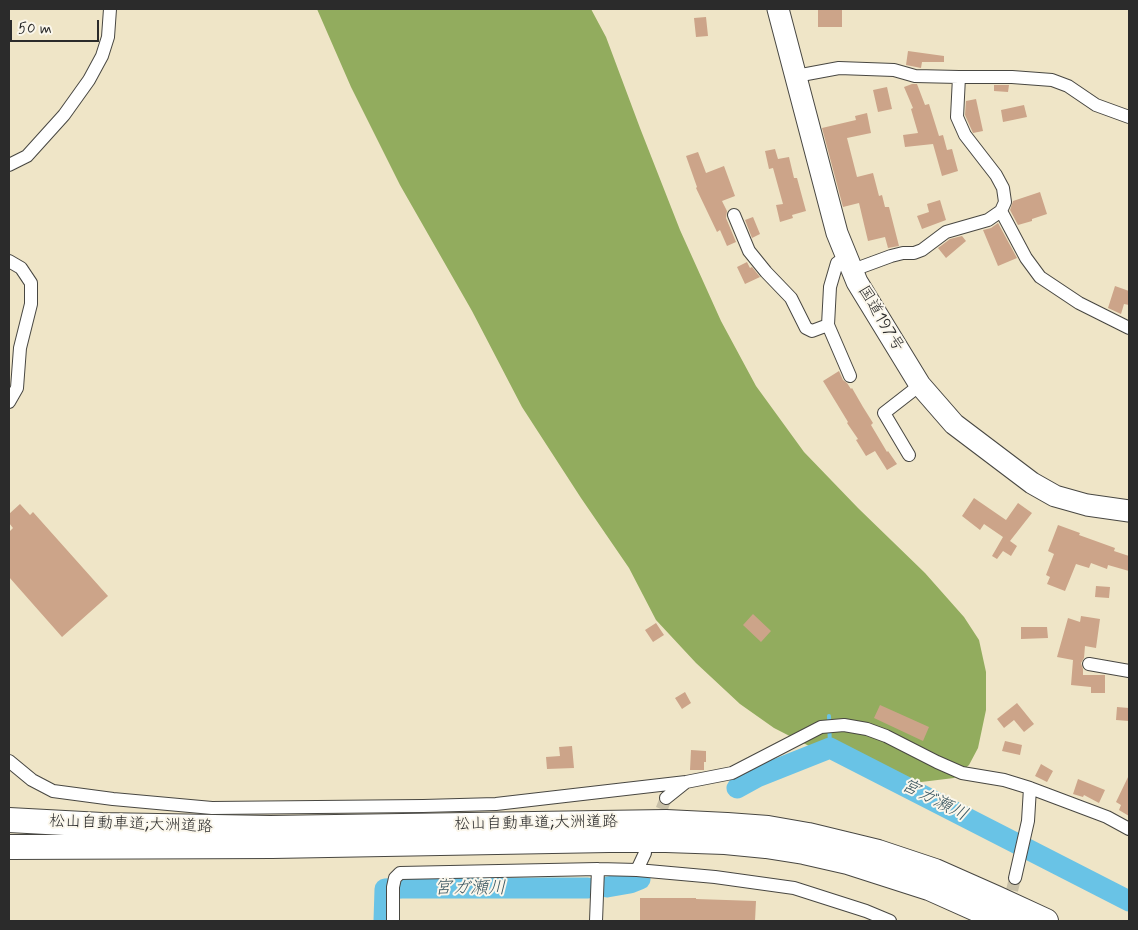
<!DOCTYPE html>
<meta charset="utf-8">
<style>
body{margin:0}
#map{position:relative;width:1138px;height:930px;overflow:hidden;background:#efe5c7;font-family:Mynerve,sans-serif}
canvas{display:block}
.frame{position:absolute;inset:0;border:10px solid #2b2b2b;pointer-events:none}
.scale{position:absolute;left:10px;top:20px;width:89px;height:22px;box-sizing:border-box;border:2px solid #2b2b2b;border-top:0;padding-left:6px;font-size:15px;line-height:18px;white-space:nowrap;color:#2b2b2b;-webkit-text-stroke:4px #fbf7ec;paint-order:stroke}
</style>
<div id="map">
<canvas width="1138" height="930"></canvas>
<div class="frame"></div>
<div class="scale">50 m</div>
</div>
<script>
const c = document.querySelector('canvas').getContext('2d');
c.lineJoin = 'round';
function fill(path, color) {
  c.fillStyle = color;
  c.fill(path, 'evenodd');
}
function shape(rows) {
  const path = new Path2D();
  for (const r of rows) {
    path.moveTo(r[0], r[1]);
    for (let i = 2; i < r.length; i += 2) path.lineTo(r[i], r[i + 1]);
  }
  return path;
}
function trace(path, color, width, dash) {
  c.strokeStyle = color;
  c.lineWidth = width;
  c.lineCap = dash ? 'butt' : 'round';
  c.setLineDash(dash || []);
  c.stroke(path);
}
function drawText(font, color, halo, rows, align = 'center') {
  c.font = font + ' Mynerve,"Klee One",sans-serif';
  c.lineWidth = 4;
  c.setLineDash([]);
  c.textBaseline = 'middle';
  c.strokeStyle = halo;
  c.fillStyle = color;
  for (const [text, x, y, turn = 0] of rows) {
    c.save();
    c.translate(x, y);
    c.rotate((+turn || 0) * Math.PI / 180);
    c.textAlign = isNaN(turn) ? turn : align;
    if (halo) c.strokeText(text, 0, 0);
    c.fillText(text, 0, 0);
    c.restore();
  }
}
const forest = shape([
 [317,9,591,9,606,37,640,128,680,230,721,321,756,386,804,452,858,508,925,573,964,617,979,640,986,672,986,710,978,748,969,765,954,778,913,783,892,779,871,773,851,763,815,749,774,728,740,704,696,663,656,620,629,568,581,498,522,407,472,311,400,185,351,87]
]);
const stream = shape([
 [829,716,830,748]
]);
const river = shape([
 [737,788,757,777,830,748,1129,901],
 [607,887,630,883,640,879],
 [384,921,385,889,402,888,588,888]
]);
const building = shape([
 [818,9,842,9,842,27,818,27],
 [706,17,708,36,696,37,694,18],
 [908,51,944,56,944,62,922,62,921,68,906,65],
 [912,84,917,84,925,105,929,104,939,136,943,135,947,150,952,149,958,171,942,176,933,144,905,147,903,135,918,133,911,109,913,108,904,87],
 [994,85,1009,85,1008,92,994,91],
 [887,87,892,109,878,112,873,90],
 [976,99,983,131,973,133,965,115,966,101],
 [1024,105,1027,117,1003,122,1001,110],
 [867,113,871,133,847,138,857,177,873,173,879,196,882,195,885,207,889,207,899,246,888,248,885,237,868,241,859,203,843,207,822,128,856,120,855,116],
 [775,149,778,159,789,157,794,178,797,178,806,211,792,215,793,218,780,222,776,205,783,204,773,168,769,169,765,151],
 [698,152,706,173,724,166,735,196,722,201,727,211,726,218,736,242,727,246,720,230,717,232,696,188,697,187,686,156],
 [1040,192,1047,214,1032,219,1032,221,1018,225,1010,210,1013,201],
 [940,200,946,220,922,229,917,216,929,212,927,204],
 [753,217,760,234,752,238,745,220],
 [998,223,1017,258,998,266,983,230,991,228],
 [962,236,966,241,946,258,938,248,950,239],
 [747,262,750,268,752,267,760,277,745,284,737,267],
 [1115,286,1129,291,1129,305,1124,304,1121,314,1108,308],
 [839,371,843,380,847,383,851,389,852,388,863,407,873,423,871,425,887,452,888,451,897,464,887,470,875,451,866,456,856,440,858,439,847,423,848,422,823,381],
 [974,498,1006,520,1018,503,1032,513,1010,541,1017,546,1011,556,1003,551,997,559,992,556,1003,537,984,524,980,530,962,516],
 [20,504,30,515,33,512,108,596,62,637,9,577,9,532,13,528,9,523,9,514],
 [1058,525,1080,533,1079,535,1115,548,1114,551,1129,556,1129,571,1108,565,1107,569,1091,563,1089,568,1076,564,1065,591,1047,584,1050,577,1046,575,1054,554,1048,551],
 [1096,586,1110,587,1109,598,1095,597],
 [753,614,771,631,761,642,743,625],
 [1081,616,1100,619,1096,648,1085,646,1084,658,1081,663,1083,669,1083,675,1105,675,1105,693,1091,693,1091,687,1071,685,1073,660,1057,657,1068,618,1080,622],
 [656,623,664,635,653,642,645,630],
 [1021,627,1047,627,1048,638,1021,639],
 [685,692,691,703,682,709,675,698],
 [1017,703,1034,724,1024,732,1014,720,1004,728,997,719],
 [880,705,929,727,923,741,874,718],
 [1117,707,1129,708,1129,721,1116,720],
 [1005,741,1022,745,1020,755,1002,751],
 [572,746,574,768,547,769,546,757,560,756,559,747],
 [691,750,706,751,706,762,704,762,704,770,690,770],
 [1041,764,1053,771,1047,782,1035,776],
 [1129,775,1129,816,1119,810,1121,805,1116,802],
 [1078,779,1105,790,1099,803,1084,795,1083,797,1073,794],
 [640,898,696,898,696,899,756,901,755,921,707,921,707,920,663,920,663,921,640,921]
]);
const minorTunnel = shape([
 [655,826,666,798],
 [1008,908,1015,878]
]);
const minor = shape([
 [796,76,839,68,894,70,915,76,959,77,1012,77,1052,80,1068,86,1096,105,1129,117],
 [9,165,27,156,64,115,89,80,102,56,108,37,110,9],
 [1001,211,1026,258,1040,277,1079,303,1129,328],
 [734,215,749,251,766,272,791,298,806,328,812,331,828,325,830,287,837,263,847,257],
 [9,261,21,268,31,283,31,304,20,348,17,388,9,402],
 [853,270,891,256,903,253,914,253,922,250,946,232,988,220,1001,211,1005,202,1003,188,996,175,965,135,957,117,959,77],
 [828,325,850,376],
 [909,455,884,413,920,385],
 [1089,664,1129,671],
 [9,761,32,780,53,791,113,799,212,808,423,806,496,804,686,782,732,773,821,727,844,725,867,729,886,736,937,762,962,773,1004,780,1030,788,1107,817,1129,829],
 [666,798,686,782],
 [637,870,645,853],
 [1015,878,1028,821,1030,788],
 [393,921,393,887,395,878,400,873,598,869,637,870,715,877,794,888,866,911,890,921],
 [596,921,598,869]
]);
const trunk = shape([
 [778,9,837,233,857,282,920,385,954,424,1032,483,1055,496,1087,505,1129,511]
]);
const motorway = shape([
 [9,820,102,825,270,828,666,822,727,825,768,828,808,835,878,852,935,871,996,898,1046,921],
 [9,847,272,846,609,840,666,840,725,842,766,846,804,852,848,862,929,888,1003,921]
]);
const streetNames = [
 ["国道197号",880,319,59],
 ["松山自動車道;大洲道路",536,824,-1],
 ["松山自動車道;大洲道路",131,825,2]
];
const waterNames = [
 ["宮ガ瀬川",934,801,27],
 ["宮ガ瀬川",470,889]
];
fill(forest, '#92ac5e');
trace(stream, '#69c3e6', 4);
trace(river, '#69c3e6', 21);
fill(building, '#cca489');
trace(minorTunnel, '#c8c0a8', 12, [12, 6]);
trace(minor, '#484742', 14);
trace(trunk, '#484742', 23);
trace(motorway, '#484742', 26);
trace(minor, '#fff', 12);
trace(trunk, '#fff', 21);
trace(motorway, '#fff', 24);
drawText('16px', '#2b2b2b', '#fbf7ec', streetNames);
drawText('italic 18px', '#3e5963', '#fbf7ec', waterNames);
</script>
